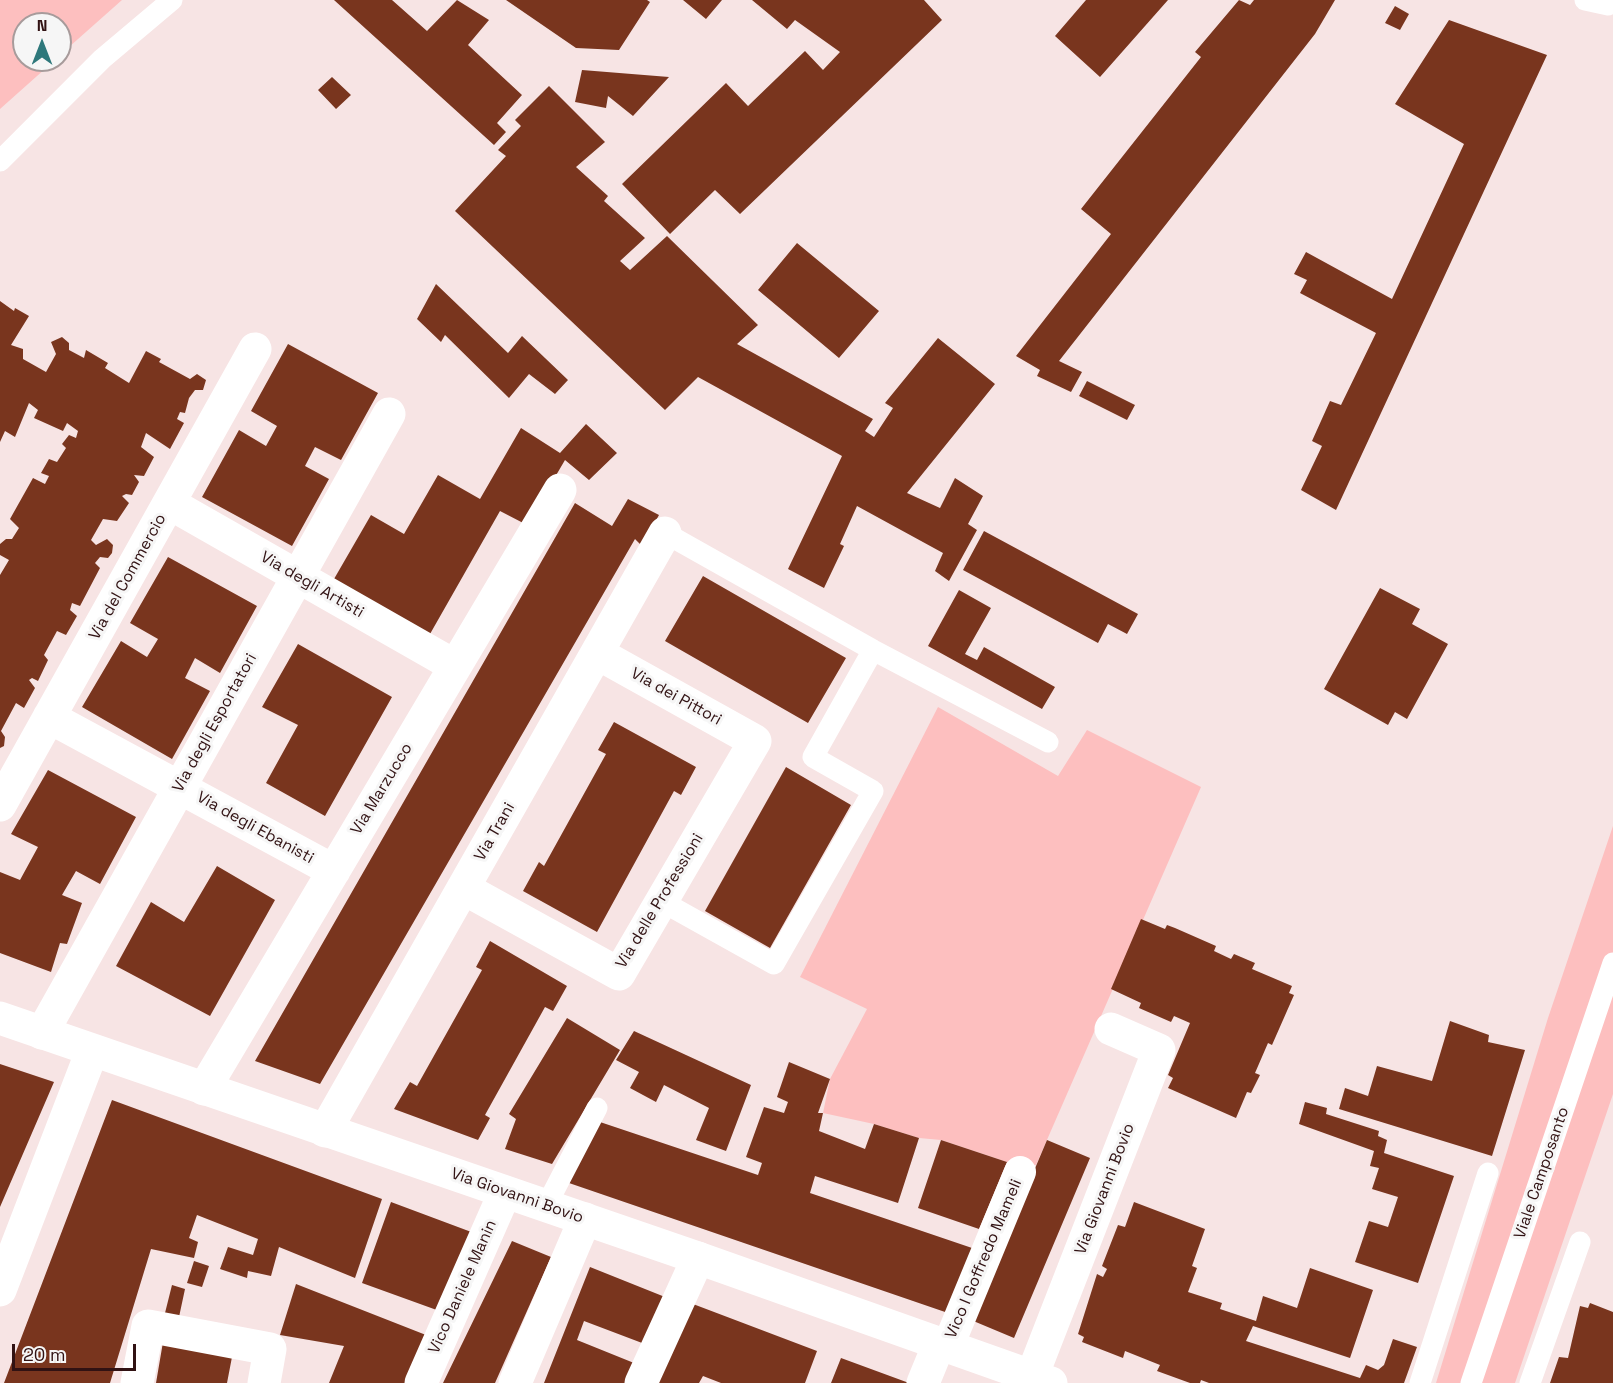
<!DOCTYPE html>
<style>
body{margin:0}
#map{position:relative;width:1613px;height:1383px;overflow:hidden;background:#f7e4e4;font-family:"Space Grotesk",sans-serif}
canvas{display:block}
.north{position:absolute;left:12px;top:12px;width:60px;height:60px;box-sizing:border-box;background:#f6f6f6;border:2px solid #a79b9b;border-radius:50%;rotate:0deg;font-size:16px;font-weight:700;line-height:24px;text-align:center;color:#311213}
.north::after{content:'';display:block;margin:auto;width:21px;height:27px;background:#2e787b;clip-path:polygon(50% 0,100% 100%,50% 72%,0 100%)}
.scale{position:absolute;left:12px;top:1344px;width:124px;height:27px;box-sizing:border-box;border:3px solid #311213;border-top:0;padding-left:8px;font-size:18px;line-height:21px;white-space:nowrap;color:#311213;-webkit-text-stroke:4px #f6f6f6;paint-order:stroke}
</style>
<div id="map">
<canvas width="1613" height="1383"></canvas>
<div class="north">N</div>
<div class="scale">20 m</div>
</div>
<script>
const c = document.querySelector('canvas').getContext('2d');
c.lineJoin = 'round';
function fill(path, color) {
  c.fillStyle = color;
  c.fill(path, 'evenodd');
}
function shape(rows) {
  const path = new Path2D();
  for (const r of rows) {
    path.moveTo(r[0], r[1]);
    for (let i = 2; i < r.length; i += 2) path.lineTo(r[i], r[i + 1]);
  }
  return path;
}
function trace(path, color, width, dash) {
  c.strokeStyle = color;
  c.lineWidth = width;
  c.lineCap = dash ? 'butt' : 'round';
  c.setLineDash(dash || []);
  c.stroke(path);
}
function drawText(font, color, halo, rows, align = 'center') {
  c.font = font + ' "Space Grotesk",sans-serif';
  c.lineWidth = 6;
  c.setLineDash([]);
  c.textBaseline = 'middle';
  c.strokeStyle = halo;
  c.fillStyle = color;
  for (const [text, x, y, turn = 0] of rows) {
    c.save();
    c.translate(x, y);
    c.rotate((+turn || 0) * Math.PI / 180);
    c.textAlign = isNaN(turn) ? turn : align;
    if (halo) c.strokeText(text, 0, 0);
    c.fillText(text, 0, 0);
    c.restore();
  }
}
const green = shape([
 [0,0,122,0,60,55,60,24,24,24,24,60,55,60,0,109],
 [938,707,1058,776,1087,730,1201,787,1036,1165,1007,1162,941,1140,919,1138,874,1124,823,1113,830,1079,867,1009,800,977],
 [1613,826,1613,1094,1515,1383,1436,1383,1548,1018]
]);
const building = shape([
 [334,0,392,0,427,31,457,0,489,20,468,45,522,95,497,123,506,132,494,145],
 [506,0,647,0,650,2,619,50,576,48],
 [683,0,722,0,706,19],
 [752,0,924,0,942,20,740,214,715,190,670,234,622,184,726,83,748,106,805,51,823,70,840,52,795,20,787,29],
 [1086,0,1168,0,1100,77,1055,36],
 [1239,0,1250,5,1254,0,1335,0,1315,34,1059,361,1082,372,1071,392,1037,376,1040,370,1016,356,1111,234,1081,209,1201,57,1195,52],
 [1395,6,1409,14,1400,30,1385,23],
 [1449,20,1547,55,1336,510,1301,490,1322,446,1312,441,1330,401,1341,405,1376,333,1300,293,1307,280,1294,274,1306,252,1392,299,1464,144,1395,104],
 [582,70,669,77,633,116,608,96,606,108,575,102],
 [332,77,351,95,336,109,318,90],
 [549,86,605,142,576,167,608,196,604,201,645,238,620,261,630,270,667,236,758,325,737,344,873,419,865,431,874,437,893,408,885,403,938,338,995,384,907,493,940,508,955,478,983,496,968,524,977,530,949,581,935,571,943,553,857,506,840,544,844,546,824,588,788,569,842,456,698,377,665,410,455,211,506,156,498,150,521,126,515,120],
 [797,243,879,311,839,358,758,290],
 [436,284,508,353,522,336,568,380,555,394,529,374,509,398,445,335,441,342,417,319],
 [0,301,14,311,15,308,29,316,11,345,23,349,23,359,46,372,56,354,51,342,62,337,69,343,69,350,84,358,86,350,108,363,105,368,129,383,146,351,161,359,159,362,190,379,197,374,206,380,203,390,195,390,189,398,185,413,180,412,177,419,184,423,170,449,146,433,141,447,154,457,144,476,134,475,139,482,132,495,126,494,122,496,129,503,117,521,103,519,91,540,96,545,107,539,113,545,112,553,108,558,100,557,95,563,100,568,80,606,72,603,70,610,77,616,66,635,57,631,44,655,48,660,38,681,32,678,29,680,35,688,24,708,16,703,1,731,5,737,4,746,0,748,0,575,9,560,0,555,0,544,6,539,12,539,19,528,10,519,33,478,45,484,49,476,41,473,49,459,57,462,66,448,62,444,69,435,76,438,78,431,67,423,63,431,34,418,38,410,29,403,15,437,5,431,0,442],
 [288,344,378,393,341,460,315,447,305,466,329,479,292,546,202,497,239,430,266,446,277,426,251,411],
 [1087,381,1135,405,1127,420,1079,396],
 [586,424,617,453,589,480,565,460,527,525,500,511,430,634,334,579,371,515,404,534,438,475,480,499,521,428,560,453],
 [628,499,659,515,642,546,635,539,320,1084,255,1061,575,503,612,526],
 [984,531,1138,614,1127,634,1108,624,1098,643,963,570],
 [168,557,257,606,220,673,195,658,185,678,210,691,172,759,82,707,121,641,147,657,158,639,130,623],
 [703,576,846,658,808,723,665,641],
 [1380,588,1420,609,1412,624,1448,644,1407,719,1395,712,1388,725,1324,689],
 [959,590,991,608,965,654,977,660,984,647,1055,687,1042,709,928,646],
 [298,644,392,697,325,816,266,783,298,725,262,707],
 [614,722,696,767,681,795,674,791,597,932,523,891,539,862,544,866,606,754,598,750],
 [786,767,851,805,770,948,705,911],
 [48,770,136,817,100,884,76,871,62,895,82,903,67,944,60,943,51,972,0,953,0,872,20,880,38,847,11,834],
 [217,866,275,900,210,1016,116,966,151,902,184,922],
 [1141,919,1165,929,1167,925,1175,928,1216,946,1214,951,1231,959,1234,954,1255,963,1252,969,1292,986,1289,993,1294,995,1272,1045,1268,1043,1255,1073,1260,1075,1251,1093,1247,1092,1236,1118,1168,1088,1173,1078,1168,1075,1190,1023,1174,1016,1171,1022,1139,1008,1141,1003,1111,989],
 [490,941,567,986,553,1011,545,1007,485,1115,490,1118,478,1140,394,1109,410,1082,417,1086,482,970,476,967],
 [567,1018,620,1050,552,1164,505,1149,516,1119,509,1114],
 [1450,1021,1489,1035,1488,1042,1525,1050,1492,1156,1339,1109,1345,1088,1368,1096,1377,1066,1432,1081],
 [634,1031,751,1085,726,1151,696,1140,709,1108,664,1085,656,1102,630,1088,639,1072,616,1060],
 [789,1062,830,1079,818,1113,823,1113,819,1131,865,1149,874,1124,919,1138,898,1203,815,1176,810,1193,975,1249,948,1313,569,1183,600,1122,758,1175,762,1163,746,1157,764,1107,784,1113,788,1102,777,1097],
 [0,1064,54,1082,0,1207],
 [112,1100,382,1199,355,1278,279,1247,271,1276,248,1271,247,1278,220,1269,228,1247,253,1255,258,1239,197,1215,189,1238,198,1242,194,1258,151,1249,110,1383,4,1383],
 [1305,1102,1327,1108,1326,1114,1379,1131,1378,1136,1387,1140,1384,1153,1454,1176,1418,1283,1355,1262,1369,1221,1388,1227,1398,1197,1372,1189,1379,1168,1370,1166,1374,1151,1299,1124],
 [941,1140,1007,1162,979,1229,918,1208],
 [1047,1140,1090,1158,1014,1338,971,1320],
 [391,1202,474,1233,445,1313,362,1283],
 [1134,1202,1205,1229,1192,1266,1197,1268,1188,1292,1222,1303,1220,1309,1256,1321,1263,1296,1297,1308,1310,1268,1373,1290,1350,1358,1253,1326,1246,1341,1360,1378,1366,1365,1378,1370,1384,1365,1393,1339,1417,1347,1404,1383,1209,1383,1201,1380,1200,1383,1190,1383,1157,1371,1160,1365,1125,1351,1123,1358,1082,1342,1084,1337,1078,1334,1097,1274,1103,1277,1107,1269,1102,1266,1118,1225,1125,1227],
 [512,1241,551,1257,495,1383,443,1383],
 [194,1261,209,1266,202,1287,187,1283],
 [590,1267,670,1299,650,1346,584,1321,577,1340,634,1363,626,1383,544,1383],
 [296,1284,426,1335,408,1383,329,1383,344,1346,280,1335],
 [172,1285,185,1289,179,1317,165,1313],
 [1590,1303,1613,1312,1613,1383,1550,1383,1559,1357,1568,1358,1580,1306,1588,1308],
 [693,1304,817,1351,805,1383,721,1383,703,1376,699,1383,657,1383],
 [163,1342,232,1357,227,1383,156,1383],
 [841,1358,909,1383,831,1383]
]);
const service = shape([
 [1585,0,1608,5],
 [0,161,102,59,172,0],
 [665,533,873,650,1048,742],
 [661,901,774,964,873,791,813,757,873,650],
 [546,1206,597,1108],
 [1420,1383,1488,1173],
 [1471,1383,1613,963],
 [1530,1383,1580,1242]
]);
const pedestrian = shape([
 [948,1346,1020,1172]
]);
const minor = shape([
 [169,503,455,666],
 [49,717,334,871],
 [0,805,255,349],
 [463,888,619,974,755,741,597,653],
 [42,1033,389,414],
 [204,1089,560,490],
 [325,1131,665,533],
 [0,1290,92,1051],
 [1032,1376,1159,1050,1111,1029],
 [137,1383,148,1326,270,1349,264,1383],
 [421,1383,505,1192],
 [515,1383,585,1219],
 [641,1383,698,1258],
 [923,1383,939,1344]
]);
const tertiary = shape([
 [0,1018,698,1258,1051,1383]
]);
const streetNames = [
 ["Via del Commercio",128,577,-61],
 ["Via degli Artisti",312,585,30],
 ["Via dei Pittori",676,697,29],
 ["Via degli Esportatori",215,723,-61],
 ["Via Marzucco",382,789,-59],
 ["Via degli Ebanisti",255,828,29],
 ["Via Trani",495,832,-60],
 ["Via delle Professioni",660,901,-59],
 ["Viale Camposanto",1542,1173,-71],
 ["Via Giovanni Bovio",1105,1189,-69],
 ["Via Giovanni Bovio",517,1196,19],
 ["Vico I Goffredo Mameli",984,1259,-67],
 ["Vico Daniele Manin",463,1287,-66]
];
fill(green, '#fdbfbf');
fill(building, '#79351e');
trace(service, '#fff', 21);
trace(pedestrian, '#fff', 32);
trace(minor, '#fff', 33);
trace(tertiary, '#fff', 33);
drawText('16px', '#311213', '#f6f6f6', streetNames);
</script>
